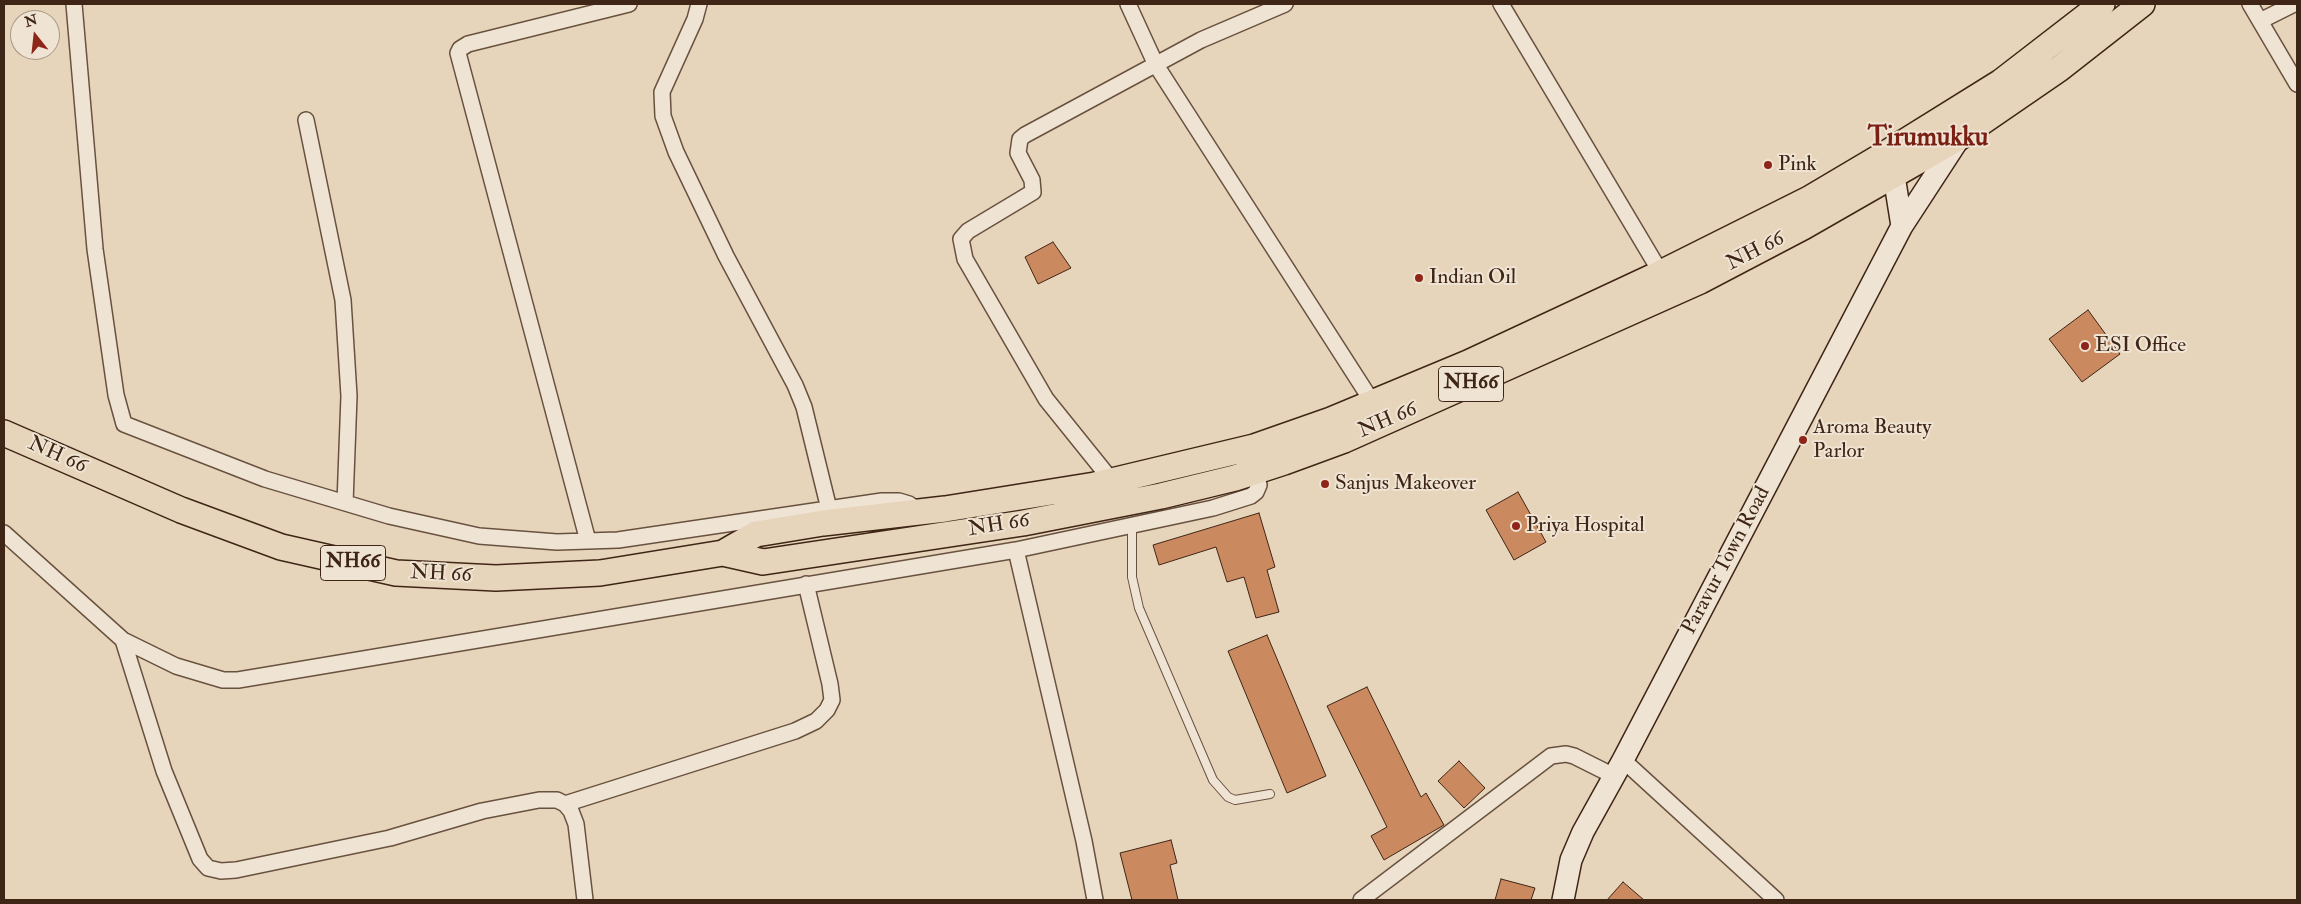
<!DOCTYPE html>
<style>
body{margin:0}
#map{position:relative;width:2301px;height:904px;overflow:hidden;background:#e7d5bb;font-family:"IM FELL Double Pica",serif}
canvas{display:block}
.frame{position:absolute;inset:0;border:5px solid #3f2516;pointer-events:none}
.north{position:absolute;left:10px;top:10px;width:50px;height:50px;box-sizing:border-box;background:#efe4d3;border:1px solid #a99887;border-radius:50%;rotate:344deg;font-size:14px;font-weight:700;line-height:20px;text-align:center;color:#3f2516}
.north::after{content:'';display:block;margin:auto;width:18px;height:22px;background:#8f2418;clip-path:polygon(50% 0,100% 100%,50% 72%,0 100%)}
</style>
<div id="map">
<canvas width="2301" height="904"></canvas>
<div class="frame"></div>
<div class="north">N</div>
</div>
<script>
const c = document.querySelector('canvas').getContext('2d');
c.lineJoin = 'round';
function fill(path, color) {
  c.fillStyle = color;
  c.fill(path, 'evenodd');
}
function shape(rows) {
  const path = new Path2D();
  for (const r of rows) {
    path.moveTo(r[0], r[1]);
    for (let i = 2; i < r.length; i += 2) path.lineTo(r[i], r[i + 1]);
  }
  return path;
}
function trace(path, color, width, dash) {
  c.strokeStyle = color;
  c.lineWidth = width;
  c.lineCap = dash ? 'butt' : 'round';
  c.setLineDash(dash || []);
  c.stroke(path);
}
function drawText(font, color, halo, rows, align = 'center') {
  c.font = font + ' "IM FELL Double Pica",serif';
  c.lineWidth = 4;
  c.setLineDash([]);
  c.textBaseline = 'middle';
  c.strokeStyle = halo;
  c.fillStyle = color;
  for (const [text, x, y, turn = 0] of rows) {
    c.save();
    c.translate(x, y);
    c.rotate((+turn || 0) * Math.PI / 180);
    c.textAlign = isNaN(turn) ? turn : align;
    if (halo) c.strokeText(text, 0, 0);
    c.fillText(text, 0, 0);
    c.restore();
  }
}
const building = shape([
 [1053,242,1071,268,1038,284,1025,257,1053,242],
 [2088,310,2120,354,2082,382,2049,339,2088,310],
 [1518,492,1546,542,1514,560,1486,510,1518,492],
 [1259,513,1275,567,1267,570,1279,612,1256,618,1244,577,1227,582,1216,547,1159,565,1153,545,1259,513],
 [1267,635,1326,776,1287,793,1228,651,1267,635],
 [1367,687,1421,797,1426,793,1444,825,1384,860,1371,836,1387,827,1327,706,1367,687],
 [1459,761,1485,788,1464,808,1438,781,1459,761],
 [1171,840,1177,863,1170,865,1178,900,1132,900,1120,853,1171,840],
 [1501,879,1535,888,1531,900,1495,900,1501,879],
 [1623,882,1644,900,1607,900,1623,882]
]);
const service = shape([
 [1132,525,1132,577,1139,608,1213,780,1228,797,1235,800,1270,794]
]);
const minor = shape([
 [74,4,95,249,116,395,124,424,265,479,389,516,479,536,557,542,618,540,882,501,899,501,909,504,919,511],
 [699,4,695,19,662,92,663,116,676,152,726,256,795,385,804,407,829,509],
 [1128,4,1156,65,1373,403],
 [1501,4,1661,273],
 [2250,4,2297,84],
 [2260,21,2294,4],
 [306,120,343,300,349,396,345,503],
 [1112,481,1046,399,965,259,961,239,968,231,1033,192,1032,180,1018,153,1020,139,1025,135,1201,40,1285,4],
 [4,533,123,640,176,666,223,680,238,680,1016,550,1213,508,1251,496,1256,492,1259,485,1256,471],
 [588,541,458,53,460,49,468,44,629,4],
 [1016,550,1084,841,1095,900],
 [123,640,164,771,200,859,208,868,221,871,236,870,390,838,482,811,539,800,557,800,565,804,571,811,576,824,585,900],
 [1623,760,1776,900],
 [565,804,795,731,816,721,827,710,832,700,830,684,806,584],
 [1361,900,1551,756,1566,754,1574,756,1614,776]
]);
const secondary = shape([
 [1894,176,1902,226],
 [1563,900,1571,860,1583,832,1623,760,1902,226,1960,137]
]);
const trunk = shape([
 [4,433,181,510,281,547,396,573,496,578,600,573,723,553,756,534,823,523,945,509,1095,485,1254,447,1331,420,1468,363,1661,273,1809,199,1890,151,2001,82,2102,4],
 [723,553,763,562,1023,523,1161,496,1235,478,1284,462,1344,440,1700,281,1803,227,1960,137,2059,69,2142,4]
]);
const markers = [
 [1768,165,5,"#8f2418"],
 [1419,278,5,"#8f2418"],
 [2085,346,5,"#8f2418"],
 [1803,440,5,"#8f2418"],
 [1325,484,5,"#8f2418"],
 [1516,526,5,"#8f2418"]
];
const shields = [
 [1471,384,65],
 [353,563,65]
];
const shieldNames = [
 ["NH66",1471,384],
 ["NH66",353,563]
];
const poiNames = [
 ["Pink",1778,165],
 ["Indian Oil",1429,278],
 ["ESI Office",2095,346],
 ["Aroma Beauty",1813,428],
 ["Parlor",1813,452],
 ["Sanjus Makeover",1335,484],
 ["Priya Hospital",1526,526]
];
const streetNames = [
 ["NH 66",1756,252,-27],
 ["NH 66",1388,421,-23],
 ["NH 66",57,456,24],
 ["NH 66",999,526,-9],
 ["Paravur Town Road",1727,561,-62],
 ["NH 66",441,575,3]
];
const districtNames = [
 ["Tirumukku",1928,139]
];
fill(building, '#ca895f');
trace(building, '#3f2516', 1);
trace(service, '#69513f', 10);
trace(minor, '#69513f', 18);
trace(secondary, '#3f2516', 24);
trace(trunk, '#3f2516', 28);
trace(service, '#efe4d3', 8);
trace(minor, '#efe4d3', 15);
trace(secondary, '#efe4d3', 21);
trace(trunk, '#e7d5bb', 25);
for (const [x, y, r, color] of markers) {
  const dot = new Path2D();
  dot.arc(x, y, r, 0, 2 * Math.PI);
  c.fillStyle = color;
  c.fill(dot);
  trace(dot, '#efe4d3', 2);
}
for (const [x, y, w] of shields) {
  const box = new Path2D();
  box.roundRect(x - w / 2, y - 17.5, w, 35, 4);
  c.fillStyle = '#efe4d3';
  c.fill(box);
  trace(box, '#3f2516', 1);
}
drawText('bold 20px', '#3f2516', null, shieldNames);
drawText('21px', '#3f2516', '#efe4d3', poiNames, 'left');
drawText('21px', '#3f2516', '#efe4d3', streetNames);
drawText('bold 26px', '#7a1f14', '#efe4d3', districtNames);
</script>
